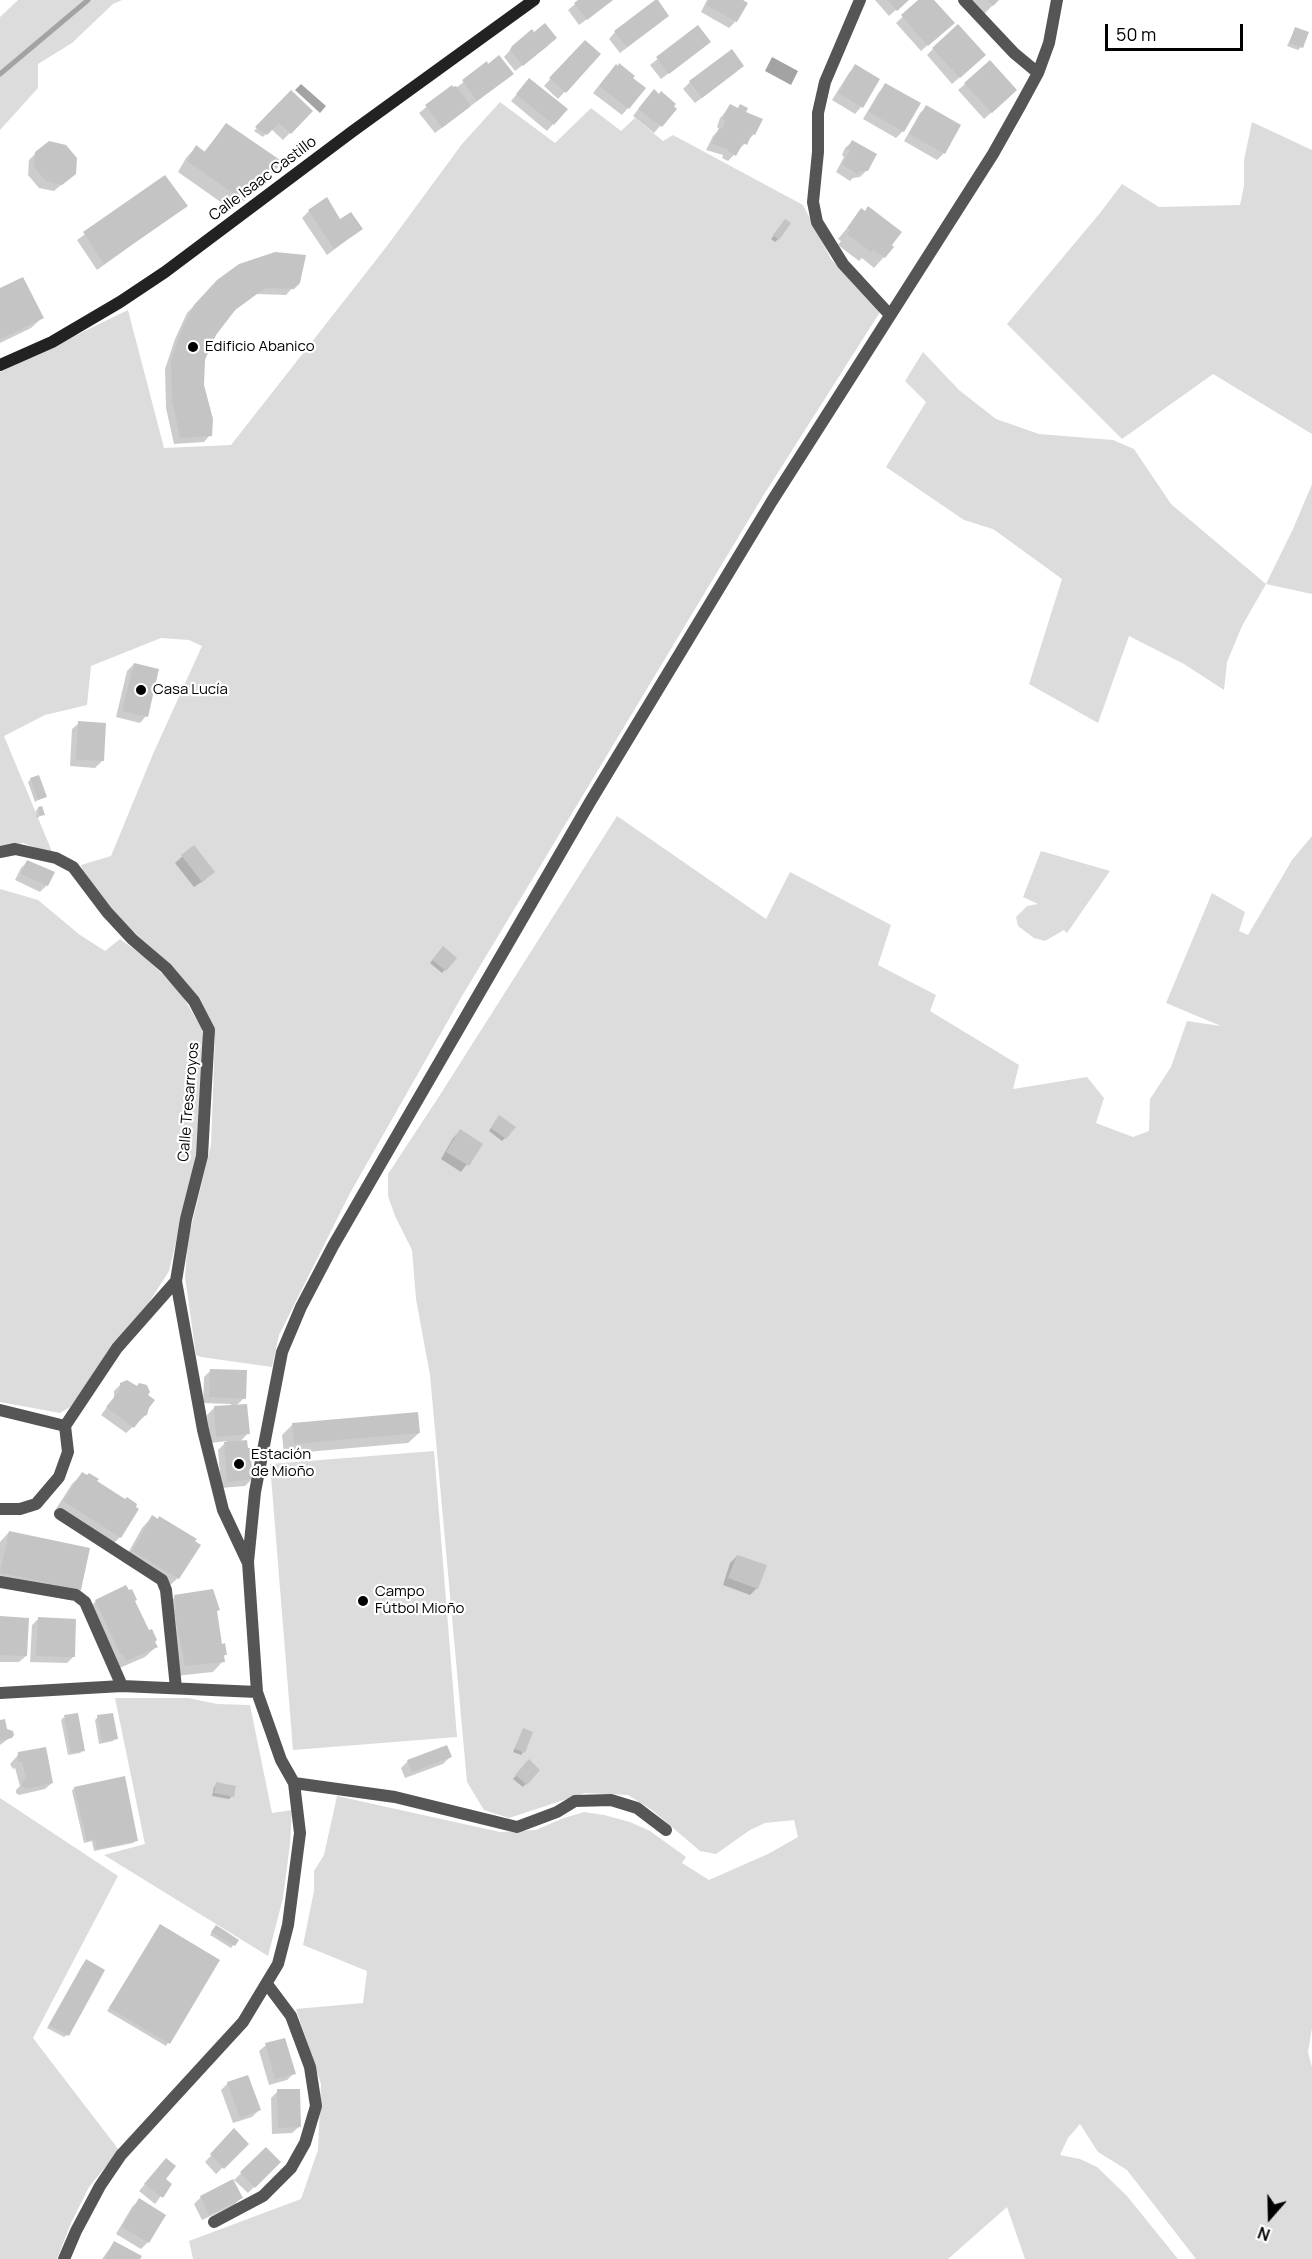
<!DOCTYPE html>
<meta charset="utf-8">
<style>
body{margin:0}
#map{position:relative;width:1312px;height:2259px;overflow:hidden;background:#fff;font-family:Manrope,sans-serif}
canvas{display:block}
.north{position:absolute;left:1240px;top:2187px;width:60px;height:60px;-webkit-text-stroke:4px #fff;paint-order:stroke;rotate:200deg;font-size:16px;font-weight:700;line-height:24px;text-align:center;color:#000}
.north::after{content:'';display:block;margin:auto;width:21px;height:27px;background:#000;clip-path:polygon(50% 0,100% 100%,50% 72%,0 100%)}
.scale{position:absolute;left:1105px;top:24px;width:138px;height:27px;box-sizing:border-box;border:3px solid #000;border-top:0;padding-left:8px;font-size:18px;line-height:21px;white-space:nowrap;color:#000;-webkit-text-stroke:4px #fff;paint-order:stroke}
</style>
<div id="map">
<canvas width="1312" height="2259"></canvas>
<div class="north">N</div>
<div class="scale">50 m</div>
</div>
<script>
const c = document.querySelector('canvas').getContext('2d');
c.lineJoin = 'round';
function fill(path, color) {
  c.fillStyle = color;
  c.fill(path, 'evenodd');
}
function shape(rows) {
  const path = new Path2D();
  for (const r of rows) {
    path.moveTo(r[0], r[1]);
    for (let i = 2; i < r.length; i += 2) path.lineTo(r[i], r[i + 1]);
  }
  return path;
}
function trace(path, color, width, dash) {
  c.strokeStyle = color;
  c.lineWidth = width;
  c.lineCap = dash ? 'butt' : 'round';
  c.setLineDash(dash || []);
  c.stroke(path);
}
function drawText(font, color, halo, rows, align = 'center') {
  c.font = font + ' Manrope,sans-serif';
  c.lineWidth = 4.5;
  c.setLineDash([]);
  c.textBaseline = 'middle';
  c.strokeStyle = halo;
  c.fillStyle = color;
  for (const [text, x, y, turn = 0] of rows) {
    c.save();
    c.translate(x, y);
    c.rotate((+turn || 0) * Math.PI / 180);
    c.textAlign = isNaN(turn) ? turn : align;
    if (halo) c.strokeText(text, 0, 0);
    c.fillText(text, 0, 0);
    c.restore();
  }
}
const green = shape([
 [18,0,122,0,113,4,72,43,38,64,38,88,0,130,0,17],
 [500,102,555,143,591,108,621,131,635,118,663,141,673,135,803,205,831,259,880,312,763,496,462,996,349,1195,279,1335,272,1367,201,1357,196,1355,185,1277,188,1240,211,1145,215,1037,200,1002,188,985,164,959,118,918,86,878,81,865,111,856,153,754,202,646,189,640,161,638,91,666,87,705,45,715,4,736,53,854,23,843,0,848,0,372,128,310,164,448,231,445,387,246,462,144],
 [1252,122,1312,150,1312,434,1213,374,1122,439,1007,324,1100,213,1122,184,1159,207,1240,205,1244,186,1244,160],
 [923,352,959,390,996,419,1039,434,1113,440,1134,449,1171,504,1266,584,1293,529,1312,484,1312,594,1266,584,1242,626,1227,662,1224,690,1184,664,1129,636,1098,723,1029,684,1062,579,993,529,964,520,886,467,926,402,905,381],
 [617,816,766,919,790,872,891,925,878,965,936,995,930,1011,1019,1065,1013,1089,1087,1077,1104,1098,1096,1123,1133,1137,1149,1131,1150,1099,1171,1067,1187,1021,1221,1026,1166,1003,1212,893,1245,912,1239,931,1248,935,1292,860,1312,836,1312,2028,1308,2052,1312,2067,1312,2259,1196,2259,1127,2170,1098,2152,1080,2124,1068,2138,1060,2155,1080,2159,1097,2167,1127,2196,1178,2259,1025,2259,1007,2207,948,2259,193,2259,189,2241,301,2199,318,2150,321,2084,296,2009,363,2003,367,1971,303,1945,314,1891,314,1871,324,1855,337,1796,500,1832,536,1830,561,1819,584,1812,604,1815,630,1822,650,1831,686,1857,682,1863,709,1880,768,1854,798,1837,794,1820,765,1823,750,1830,716,1854,700,1851,652,1810,628,1795,585,1793,509,1818,484,1810,467,1782,430,1375,416,1299,412,1250,395,1216,388,1196,388,1174,438,1098],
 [1041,851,1110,871,1067,933,1064,930,1045,941,1034,938,1018,926,1016,917,1027,906,1038,904,1023,897],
 [0,889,38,900,80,935,105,951,120,939,146,958,179,990,202,1029,204,1067,197,1155,169,1271,146,1307,70,1407,60,1413,0,1402],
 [434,1451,457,1737,293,1750,270,1464],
 [115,1698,188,1698,217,1704,250,1705,272,1813,292,1810,290,1844,283,1898,268,1956,104,1855,145,1844],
 [0,1798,118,1876,33,2038,119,2150,89,2187,71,2223,57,2259,0,2259]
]);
const water = shape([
 [772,57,798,71,791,85,765,71],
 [301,84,326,106,320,113,295,90]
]);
const shadow = shape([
 [580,0,613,0,579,25,568,10],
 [707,0,740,0,746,3,736,21,729,28,701,12],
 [875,0,907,0,889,16],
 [920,0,932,0,946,29,921,51,896,23],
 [967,0,998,0,982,16],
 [661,22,620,53,609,39,615,32],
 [698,27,702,48,661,79,650,65],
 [1296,28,1301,47,1298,50,1287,46],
 [549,45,515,71,504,57,513,47],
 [579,48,599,55,558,99,544,86],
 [933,49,977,62,952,84,927,55],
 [486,64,505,80,435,133,419,113,451,87,456,88],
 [855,66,878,79,861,107,855,114,832,100,849,73],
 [736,72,695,103,683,89,690,82],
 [609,73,631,78,644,89,622,115,593,93],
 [965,84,1009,97,984,119,958,90],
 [886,85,903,131,896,138,863,119,879,92],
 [523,87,553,124,547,131,511,101],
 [291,92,311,111,283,140,271,129,263,137,254,131],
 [659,96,675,109,654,133,633,116,647,98],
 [731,106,744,113,754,134,728,161,722,158,723,155,706,150,713,136,720,129,717,127,720,118],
 [926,107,944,153,937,160,904,141,920,113],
 [226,125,280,163,232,210,178,172,186,158,196,147,204,152],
 [852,142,867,170,860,177,853,178,850,181,836,172,844,157,842,155,845,148],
 [36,153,67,180,54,191,39,188,28,175,29,160],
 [165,177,186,206,97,270,77,240],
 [862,210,884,257,874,268,862,258,859,261,838,245,841,241,838,239],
 [309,211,339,221,361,229,327,255,302,218],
 [783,224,778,239,775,242,771,239],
 [218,281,298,282,286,295,257,294,231,313,214,334,203,359,203,385,210,435,204,442,174,444,166,408,165,369,175,339,187,313],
 [0,289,42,318,31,328,0,343],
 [134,664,146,716,140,723,116,717,127,671],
 [79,723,102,761,95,768,70,766,72,729],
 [31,779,45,796,35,802,28,782],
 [38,808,43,814,37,818,36,811],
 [193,847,206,879,194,887,175,863],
 [28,861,47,885,40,892,15,880,21,868],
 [440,951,455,958,442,973,430,963],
 [496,1120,505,1138,502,1141,489,1131],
 [460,1131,481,1145,461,1172,441,1159,453,1138],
 [211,1370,244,1398,236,1406,248,1433,239,1443,252,1479,245,1486,221,1488,218,1450,227,1441,210,1443,207,1415,214,1408,231,1406,231,1404,203,1403,204,1377],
 [121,1384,146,1415,126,1433,101,1415,114,1398,114,1391],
 [293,1424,419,1433,408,1443,284,1454,282,1435],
 [82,1474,95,1482,120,1537,110,1547,54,1512,72,1484],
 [152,1517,157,1520,178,1578,167,1588,123,1562,142,1528],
 [9,1532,80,1590,69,1600,0,1585,0,1542],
 [737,1556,757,1588,750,1595,723,1585,730,1563],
 [175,1597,215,1612,221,1645,225,1655,223,1657,223,1661,213,1672,175,1676,164,1607],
 [96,1601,133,1601,156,1647,145,1657,115,1670,86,1611],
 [0,1618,26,1656,19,1662,0,1662],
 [38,1619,73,1657,67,1663,30,1662,32,1625],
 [64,1717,83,1750,80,1753,68,1755,61,1720],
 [98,1717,116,1738,113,1741,99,1744,95,1720],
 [0,1722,11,1737,0,1745],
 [523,1730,523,1752,521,1755,513,1752],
 [19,1754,52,1783,45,1789,19,1795,16,1793,16,1790,20,1786,15,1768,13,1769,10,1764],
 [450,1757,443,1764,405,1778,401,1768,408,1761],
 [529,1762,538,1770,523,1787,513,1779],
 [217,1784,232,1796,229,1799,212,1796,214,1787],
 [74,1788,136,1840,133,1843,94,1851,92,1841,84,1843,72,1791],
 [160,1925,218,1961,166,2046,107,2011],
 [213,1930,237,1940,231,1948,210,1935],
 [83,1964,67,2035,64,2037,47,2028],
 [266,2045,294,2073,287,2080,269,2085,259,2051],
 [228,2083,259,2110,252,2117,233,2123,221,2090],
 [278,2091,299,2127,292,2133,272,2134,271,2098],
 [228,2137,247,2144,216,2174,205,2162],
 [266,2149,279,2162,248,2193,234,2180],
 [160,2167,164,2179,170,2184,155,2204,139,2191],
 [201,2197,241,2198,234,2205,202,2220,194,2204],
 [139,2200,148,2242,141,2249,116,2234,132,2207],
 [114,2243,139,2259,102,2259]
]);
const stream = shape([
 [0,74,88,0]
]);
const building = shape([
 [578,0,613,0,587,20,574,3],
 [655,0,658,0,669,16,627,47,614,31],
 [709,0,743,0,748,3,737,22,706,5],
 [887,0,909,0,897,11],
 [918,0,934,0,955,23,928,46,901,15],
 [987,0,999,0,993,6],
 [545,23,557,38,523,66,510,50,512,46,532,29,534,32],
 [958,24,986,55,960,78,932,48],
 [698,25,711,42,669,74,656,57],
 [1295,27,1309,32,1303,48,1289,43],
 [585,40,601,54,566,93,549,78],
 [732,49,744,66,702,98,689,81],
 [499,55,514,74,477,101,462,80,487,61,488,64],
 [990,60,1017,90,992,113,964,83],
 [619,63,635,76,633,78,646,88,629,109,599,86,616,64,618,66],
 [855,64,880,79,863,108,838,93],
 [529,78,568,109,554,125,516,94],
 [885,83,921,103,904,132,869,112],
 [452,85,453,87,456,86,471,106,442,128,425,105],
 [654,89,659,94,661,91,676,104,674,106,677,109,662,127,638,109],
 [291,90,313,111,291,134,279,123,267,135,255,127],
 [730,104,738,108,740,104,748,108,746,112,763,119,755,135,752,134,747,145,743,143,736,156,727,151,728,149,711,144,719,128,722,129,725,122,723,120,724,114],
 [926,105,961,125,945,154,909,134],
 [226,123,283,162,244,201,187,161,196,145,205,152],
 [852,140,877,154,868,171,859,171,858,175,842,164,850,150,847,149],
 [49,141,66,145,77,158,76,174,62,185,46,181,34,167,35,152],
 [165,175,188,206,104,264,83,232],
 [327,197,340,219,351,212,363,229,334,249,308,210],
 [868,206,902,232,892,245,894,247,885,258,873,249,871,252,847,234,850,230,847,228,861,208,865,211],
 [785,219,791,223,779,240,773,235],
 [275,252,306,255,300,283,294,289,265,288,236,309,216,335,205,360,204,385,213,419,212,436,180,438,172,400,171,361,181,331,194,305,217,280,239,264],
 [23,277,44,318,0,339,0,288],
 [134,663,159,669,148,717,122,711],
 [78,721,106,723,104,761,76,760],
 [39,775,47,797,38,800,30,778],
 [42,806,45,815,40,816,38,807],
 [194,845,215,872,202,882,181,855],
 [27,860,55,872,48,886,21,874],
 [443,946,457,958,446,971,432,960],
 [499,1115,516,1127,506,1139,491,1128],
 [460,1129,483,1144,469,1166,446,1152],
 [210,1369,247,1370,246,1399,209,1397],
 [127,1380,137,1386,139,1383,147,1385,150,1392,148,1395,155,1400,149,1408,147,1415,143,1416,134,1428,106,1407,120,1390,120,1383],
 [247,1404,250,1434,216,1437,214,1406],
 [418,1412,420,1433,294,1444,292,1423],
 [247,1440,248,1448,250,1448,253,1479,227,1482,224,1442],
 [82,1472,87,1475,89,1473,99,1479,97,1481,125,1499,127,1497,137,1504,136,1507,139,1509,121,1538,63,1501],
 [152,1515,158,1519,159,1516,197,1539,195,1541,201,1545,179,1579,132,1551],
 [9,1531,90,1548,81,1590,0,1573],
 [737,1555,767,1565,758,1589,728,1578],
 [126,1585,129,1590,132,1589,137,1600,135,1601,149,1630,152,1629,157,1640,155,1642,158,1647,126,1661,122,1653,120,1654,95,1600],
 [213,1589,220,1610,217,1611,222,1644,225,1643,227,1655,224,1655,225,1662,185,1666,174,1610,176,1609,174,1595],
 [0,1616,29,1618,27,1656,0,1655],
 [38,1617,76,1619,75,1657,36,1656],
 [78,1713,85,1751,71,1753,64,1715],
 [113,1713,118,1739,102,1742,97,1715],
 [5,1719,7,1729,13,1731,14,1735,12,1738,0,1741,0,1720],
 [523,1728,533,1732,525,1753,515,1749],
 [447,1745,452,1757,412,1772,407,1760],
 [46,1747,53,1783,26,1789,22,1786,22,1782,26,1778,22,1762,17,1761,18,1752],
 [529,1759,540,1770,527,1785,515,1775],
 [125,1776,138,1841,97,1849,95,1839,87,1841,74,1787],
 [216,1782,236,1786,234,1797,214,1793],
 [160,1924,220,1960,170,2044,109,2008],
 [216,1925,239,1940,235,1946,211,1932],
 [86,1959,105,1970,69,2036,49,2025],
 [285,2038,296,2074,275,2079,265,2043],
 [248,2075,261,2110,240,2118,227,2082],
 [277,2089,300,2089,301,2127,278,2128],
 [234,2128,249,2144,224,2169,210,2154],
 [266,2147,281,2162,255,2188,240,2172],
 [166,2158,176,2166,166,2179,172,2184,163,2198,144,2184],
 [233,2179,243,2198,209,2215,200,2196],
 [139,2198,166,2215,149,2243,122,2227],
 [114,2241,142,2256,140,2259,104,2259]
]);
const street = shape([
 [860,0,825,82,818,113,818,152,813,202,817,222,843,264,890,315],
 [964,0,1014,53,1038,73],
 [0,852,15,849,56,858,73,867,107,912,132,939,166,968,194,1001,209,1030,202,1156,186,1219,176,1281,203,1430,223,1510,247,1561],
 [0,1410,65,1426],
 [0,1509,20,1509,36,1504,59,1477,68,1452,65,1426,117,1348,176,1281],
 [60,1514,162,1580,166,1590,176,1688],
 [0,1582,76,1595,85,1602,122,1686],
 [0,1693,122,1686,257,1692],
 [294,1783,395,1797,517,1827,557,1812,575,1801,611,1800,637,1808,666,1830],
 [214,2222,263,2196,291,2168,305,2143,316,2106,310,2067,291,2016,267,1984],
 [64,2259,76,2231,100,2186,121,2155,243,2022,278,1964,288,1925,300,1833,294,1783,281,1760,257,1692,248,1562,255,1492,282,1352,301,1307,333,1246,590,802,772,501,993,154,1020,106,1038,73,1049,43,1057,0]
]);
const secondary = shape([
 [0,365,52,342,120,302,165,272,353,131,534,0]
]);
const markers = [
 [193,347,6,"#000"],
 [141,690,6,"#000"],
 [239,1464,6,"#000"],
 [363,1601,6,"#000"]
];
const streetNames = [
 ["Calle Isaac Castillo",263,179,-37],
 ["Calle Tresarroyos",189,1102,-85]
];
const poiNames = [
 ["Edificio Abanico",205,347],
 ["Casa Lucía",153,690],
 ["Estación",251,1455],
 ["de Mioño",251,1472],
 ["Campo",375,1592],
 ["Fútbol Mioño",375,1609]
];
fill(green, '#dcdcdc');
fill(water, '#a3a3a3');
fill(shadow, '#0003');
trace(stream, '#a3a3a3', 5);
fill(building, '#c4c4c4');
trace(street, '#555', 12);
trace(secondary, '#222', 12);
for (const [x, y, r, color] of markers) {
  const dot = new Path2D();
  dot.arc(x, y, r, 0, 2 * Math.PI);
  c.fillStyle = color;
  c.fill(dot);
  trace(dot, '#fff', 2);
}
drawText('15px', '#000', '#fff', streetNames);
drawText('15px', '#000', '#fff', poiNames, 'left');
</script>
